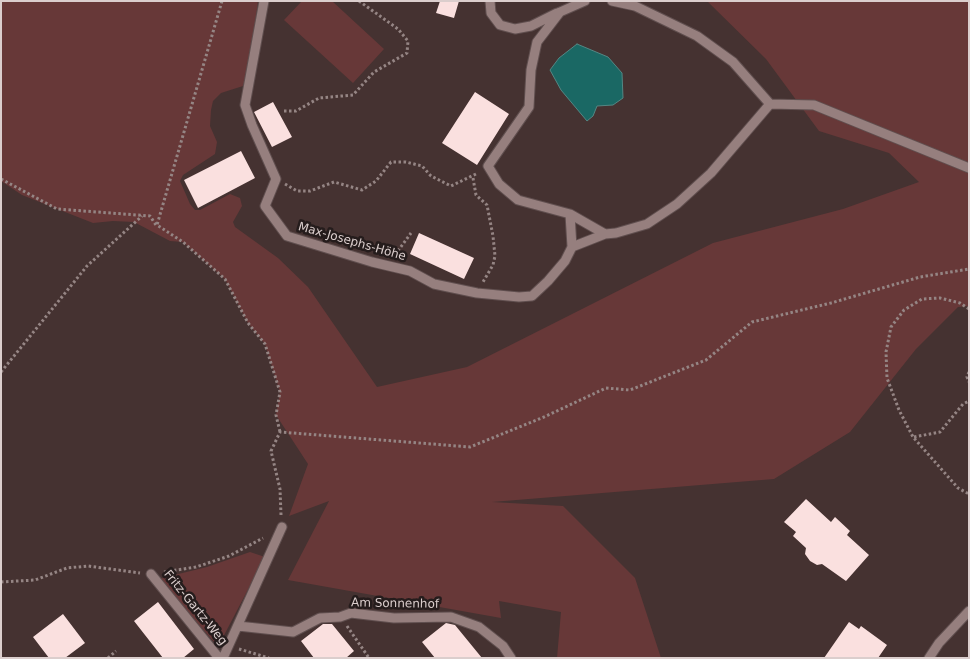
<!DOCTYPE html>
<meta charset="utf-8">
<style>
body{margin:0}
#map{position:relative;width:970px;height:659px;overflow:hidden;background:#453231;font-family:"DejaVu Sans",sans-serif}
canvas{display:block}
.frame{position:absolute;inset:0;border:2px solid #dbcecd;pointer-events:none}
</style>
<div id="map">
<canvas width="970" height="659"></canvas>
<div class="frame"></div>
</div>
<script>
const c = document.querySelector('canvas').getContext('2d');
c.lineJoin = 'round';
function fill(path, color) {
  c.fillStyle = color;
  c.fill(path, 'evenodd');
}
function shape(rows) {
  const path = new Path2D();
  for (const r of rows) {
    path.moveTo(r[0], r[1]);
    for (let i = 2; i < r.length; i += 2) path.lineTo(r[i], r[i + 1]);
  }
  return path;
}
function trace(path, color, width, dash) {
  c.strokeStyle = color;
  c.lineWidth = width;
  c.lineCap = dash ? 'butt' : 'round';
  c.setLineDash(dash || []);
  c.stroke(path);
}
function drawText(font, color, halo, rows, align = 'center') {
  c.font = font + ' "DejaVu Sans",sans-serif';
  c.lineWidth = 5;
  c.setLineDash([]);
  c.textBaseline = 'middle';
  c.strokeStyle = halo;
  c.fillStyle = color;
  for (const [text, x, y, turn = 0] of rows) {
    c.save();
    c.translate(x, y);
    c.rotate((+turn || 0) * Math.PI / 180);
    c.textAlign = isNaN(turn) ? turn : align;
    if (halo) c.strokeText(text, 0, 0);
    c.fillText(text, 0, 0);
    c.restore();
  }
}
const green = shape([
 [1,1,258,1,249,70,243,86,221,93,213,101,211,110,210,126,217,142,215,154,183,175,180,181,190,204,195,210,200,210,230,194,240,198,242,206,233,222,235,227,278,258,308,287,377,387,467,367,713,243,843,209,919,182,889,153,819,131,766,59,707,1,969,1,969,306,958,307,916,349,850,432,774,479,492,502,563,506,635,578,661,658,557,658,561,612,499,601,501,618,288,580,329,501,289,516,308,464,276,415,280,392,265,344,248,323,225,279,183,242,170,241,134,222,113,221,93,223,22,195,1,181],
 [302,1,332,1,384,49,353,83,284,20],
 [250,552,265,557,221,641,215,643,162,583,162,578,207,567]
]);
const water = shape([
 [577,44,608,57,622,73,623,98,613,105,597,106,593,116,587,121,561,90,550,70,559,58,577,44]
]);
const building = shape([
 [440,1,459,1,454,18,436,13],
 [475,92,509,114,477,165,442,143],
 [273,102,292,137,272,147,254,112],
 [241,151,255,178,198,208,184,180],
 [419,233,474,258,464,279,410,254],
 [806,499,831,522,835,517,850,531,847,535,869,555,846,581,822,564,817,565,810,561,805,554,806,548,793,536,796,532,784,522],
 [158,602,194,649,183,658,163,658,134,621],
 [63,614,85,643,65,658,49,658,33,637],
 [849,622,859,629,861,626,887,645,878,658,824,658],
 [446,623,455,625,482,658,435,658,422,642],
 [323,624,332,624,354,651,346,658,314,658,301,641]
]);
const path = shape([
 [222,1,157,225,183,242,225,279,248,323,265,344,280,392,276,415,280,432],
 [284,111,296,111,319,98,353,95,374,72,407,53,408,41,398,29,359,1],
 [473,178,476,195,487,205,493,236,495,256,493,265,483,282],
 [1,179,57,209,150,216,156,225],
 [285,184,297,191,310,191,334,182,362,190,376,181,391,162,406,162,422,166,431,176,451,186,478,173],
 [395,255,411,233],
 [969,309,960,303,940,298,922,299,904,310,891,327,886,352,887,378,899,410,913,437,958,488,969,494],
 [1,372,87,266,142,216],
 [969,372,967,377,969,382],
 [914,437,940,432,963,404,969,401],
 [281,515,280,489,271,451,280,432,470,447,544,417,606,388,630,390,706,360,752,322,831,303,920,277,969,269],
 [164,572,196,567,229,556,263,538],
 [1,582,35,580,67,568,88,566,140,573],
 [347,626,369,658],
 [239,649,269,658],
 [108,658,116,651]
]);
const minor = shape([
 [264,1,245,105,252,125,276,179,265,206,287,236,372,262,410,271,434,284,477,293,519,297,532,296,548,281,565,261,572,247,570,214],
 [490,1,491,13,500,25,515,29,531,26,557,13],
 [585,1,560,12,537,42,531,70,529,107,488,166,499,184,518,200,570,214,605,234,616,233,647,224,677,204,711,173,770,104],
 [612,1,635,6,697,36,733,62,770,104,814,105,969,168],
 [572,247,605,234],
 [151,574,219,658],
 [238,626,293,632,320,618,340,617,351,613,394,618,451,617,479,627,503,646,511,658],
 [223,658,282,527],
 [929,658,939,643,969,611]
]);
const streetNames = [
 ["Max-Josephs-Höhe",352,242,16],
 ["Am Sonnenhof",395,604,1],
 ["Fritz-Gartz-Weg",195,608,51]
];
fill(green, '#673838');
fill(water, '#1a6864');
trace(water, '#548784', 1);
fill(building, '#fae0df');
trace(minor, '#604f4f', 11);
trace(path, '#958584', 3, [2.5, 2.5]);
trace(minor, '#967f7e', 9);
drawText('12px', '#dbcecd', '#251c1c', streetNames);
</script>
